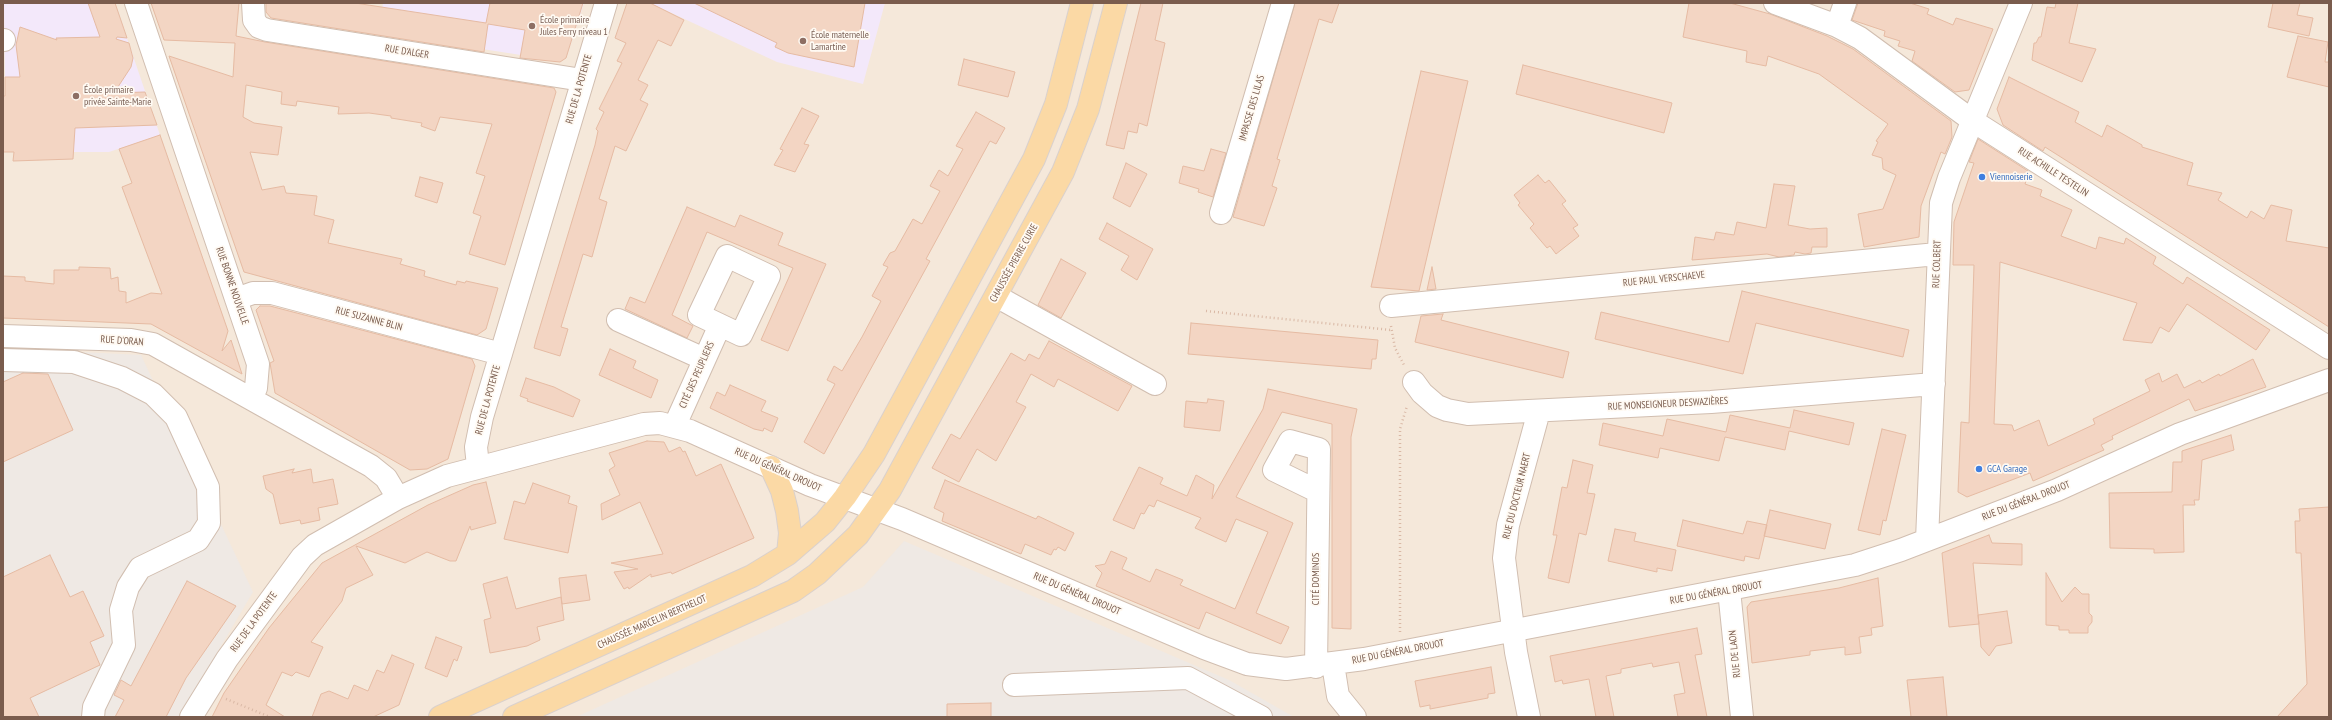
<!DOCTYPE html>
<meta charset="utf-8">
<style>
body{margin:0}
#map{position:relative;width:2332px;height:720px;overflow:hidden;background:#fdf6ec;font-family:"PT Sans Narrow",sans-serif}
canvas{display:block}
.frame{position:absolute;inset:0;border:4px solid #7a5c4d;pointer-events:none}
</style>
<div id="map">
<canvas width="2332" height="720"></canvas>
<div class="frame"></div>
</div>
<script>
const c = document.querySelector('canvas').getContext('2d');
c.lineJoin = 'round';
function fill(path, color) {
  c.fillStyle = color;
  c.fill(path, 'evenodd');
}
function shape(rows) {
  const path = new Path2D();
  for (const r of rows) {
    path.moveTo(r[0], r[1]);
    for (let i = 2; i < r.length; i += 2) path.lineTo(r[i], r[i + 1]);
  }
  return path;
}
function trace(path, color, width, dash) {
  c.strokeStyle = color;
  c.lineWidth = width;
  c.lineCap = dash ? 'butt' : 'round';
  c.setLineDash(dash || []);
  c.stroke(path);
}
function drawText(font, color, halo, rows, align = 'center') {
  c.font = font + ' "PT Sans Narrow",sans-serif';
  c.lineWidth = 3.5;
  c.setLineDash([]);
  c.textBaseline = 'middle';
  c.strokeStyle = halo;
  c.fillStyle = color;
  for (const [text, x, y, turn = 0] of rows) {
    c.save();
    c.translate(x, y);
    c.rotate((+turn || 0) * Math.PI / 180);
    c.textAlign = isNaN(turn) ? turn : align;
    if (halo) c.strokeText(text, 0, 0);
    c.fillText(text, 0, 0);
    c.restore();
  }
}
const residential = shape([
 [3,3,2329,3,2329,717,3,717]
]);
const industrial = shape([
 [3,348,141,355,253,592,179,717,3,717],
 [904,541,1229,680,1294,717,576,717,863,587]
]);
const education = shape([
 [4,3,115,3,160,135,109,152,6,152],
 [383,3,584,3,566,58,560,61,378,33],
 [650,3,885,3,863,84,777,62]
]);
const building = shape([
 [88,3,115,3,127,38,117,37,116,39,129,43,133,58,131,67,114,93,145,92,157,125,75,128,73,159,13,161,14,152,3,152,3,96,5,96,5,77,20,77,16,45,20,27,57,40,56,38,100,37,88,3],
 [151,3,239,3,236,36,265,42,554,88,556,92,505,265,469,254,481,216,473,213,485,176,476,173,492,124,440,117,435,131,421,126,422,123,391,118,391,116,369,113,338,114,339,107,297,101,296,106,281,104,282,92,246,85,243,117,254,123,282,127,278,155,250,152,262,190,284,186,286,193,317,196,314,215,334,220,328,243,402,259,400,264,425,271,424,276,456,285,457,281,465,283,466,281,498,288,486,329,477,335,244,272,169,56,233,77,235,43,164,40,151,3],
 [266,3,355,3,486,23,490,3,583,3,566,58,560,62,520,58,525,30,488,24,484,52,271,18,266,12,266,3],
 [627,3,650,3,684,20,671,46,658,40,638,80,648,85,640,100,648,104,626,151,615,146,599,199,607,202,592,257,583,254,561,327,568,329,560,356,534,348,536,340,595,145,598,131,596,129,604,112,599,109,622,63,617,61,626,43,615,38,627,3],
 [694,3,865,3,854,67,788,53,775,47,777,43,694,3],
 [1141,3,1163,3,1155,40,1165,43,1147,126,1139,123,1137,133,1128,131,1124,149,1106,145,1141,3],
 [1295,3,1339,3,1332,23,1319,19,1277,159,1280,160,1272,186,1277,188,1264,226,1233,217,1295,3],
 [1689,3,1730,3,1770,14,1827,36,1853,49,1951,121,1952,137,1945,154,1941,152,1921,206,1919,237,1864,247,1858,214,1883,209,1896,175,1883,169,1882,158,1872,155,1878,142,1876,141,1888,124,1819,74,1768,56,1766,66,1746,62,1747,51,1683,37,1689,3],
 [1858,3,1910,3,1929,9,1927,14,1953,25,1956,18,1993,29,1969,90,1955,92,1912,61,1915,51,1898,46,1900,41,1884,36,1885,31,1852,20,1858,3],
 [2056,3,2078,3,2069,43,2096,49,2082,82,2032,60,2034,43,2036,43,2039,37,2041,37,2047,7,2055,8,2056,3],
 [2273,3,2300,3,2297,15,2313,18,2309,36,2268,27,2273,3],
 [2298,36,2328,42,2325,62,2329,62,2329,87,2287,77,2298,36],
 [964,59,1015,72,1008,97,958,85,964,59],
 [1523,65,1672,103,1664,133,1516,94,1523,65],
 [1421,71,1468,81,1419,291,1371,287,1421,71],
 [2009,77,2079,112,2075,122,2102,137,2107,125,2142,145,2142,147,2193,163,2187,185,2222,193,2218,200,2247,218,2251,211,2264,219,2271,205,2292,210,2286,241,2329,248,2329,327,2045,147,2043,151,2003,125,1997,109,2009,77],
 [802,108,819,116,804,144,809,145,795,172,774,165,783,150,780,149,802,108],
 [976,112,1005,128,996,144,990,141,926,259,930,261,824,454,804,442,835,384,827,380,834,366,842,371,862,337,881,301,872,296,888,267,883,265,890,253,895,251,913,219,922,224,940,191,930,186,939,170,948,176,963,149,956,146,976,112],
 [160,135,228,331,222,351,231,340,242,374,151,324,3,318,3,276,25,277,25,281,54,284,54,270,79,270,79,267,110,268,111,279,118,277,119,291,126,292,126,303,151,293,162,294,122,187,132,183,119,149,160,135],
 [1978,139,2028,171,2022,179,2026,181,2025,184,2042,190,2040,196,2072,210,2061,236,2096,249,2099,237,2124,244,2126,238,2156,257,2153,264,2183,284,2187,277,2270,330,2256,350,2187,304,2169,332,2160,327,2152,343,2123,340,2137,303,2000,262,1994,424,2012,425,2014,431,2039,420,2048,446,2095,424,2093,419,2150,391,2145,380,2159,373,2162,382,2177,374,2184,388,2200,380,2202,383,2219,374,2220,376,2253,359,2266,387,2195,411,2189,399,2112,436,2113,439,2101,445,2104,450,2033,481,2030,473,1967,497,1958,492,1961,422,1969,423,1974,265,1953,265,1954,222,1974,163,1969,162,1978,139],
 [1211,149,1226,153,1213,197,1198,192,1199,189,1179,183,1183,166,1204,171,1211,149],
 [1126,163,1147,174,1130,207,1113,198,1126,163],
 [1538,175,1545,183,1549,180,1566,201,1562,204,1578,225,1573,228,1579,236,1556,254,1550,246,1547,248,1530,228,1534,224,1518,205,1520,203,1514,195,1538,175],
 [420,177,443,183,437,203,415,196,420,177],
 [1774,184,1795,186,1788,225,1810,229,1827,228,1827,247,1812,247,1811,253,1805,254,1795,252,1794,255,1779,257,1767,254,1692,260,1695,237,1714,240,1716,232,1734,235,1737,222,1766,228,1774,184],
 [687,207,735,227,740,215,783,233,778,245,826,264,788,351,761,340,793,268,707,232,672,315,693,326,687,338,625,309,630,297,645,303,687,207],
 [1107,223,1153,249,1137,280,1121,270,1129,256,1099,239,1107,223],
 [1061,259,1086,273,1061,318,1038,305,1061,259],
 [1432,267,1436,289,1427,290,1432,267],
 [1742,291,1909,330,1903,357,1756,323,1743,374,1595,339,1601,312,1729,342,1742,291],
 [260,306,270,306,472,359,475,366,448,459,427,469,410,470,275,393,270,363,274,361,256,310,260,306],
 [1443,314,1441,320,1569,352,1563,378,1415,342,1421,316,1443,314],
 [1191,323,1378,340,1376,359,1372,359,1371,369,1188,354,1191,323],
 [1049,341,1132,386,1118,411,1058,379,1054,387,1031,374,1016,402,1026,407,996,461,977,449,959,482,932,468,951,434,960,439,1011,353,1025,361,1029,354,1039,359,1049,341],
 [610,349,636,361,633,368,658,380,651,398,599,375,610,349],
 [23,373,48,374,73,430,3,462,3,382,23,373],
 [526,378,554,387,580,400,573,417,527,401,528,399,520,396,526,378],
 [730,385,766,401,761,411,778,418,772,432,764,428,763,431,754,429,710,408,717,392,725,396,730,385],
 [1268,389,1357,409,1351,437,1351,629,1332,628,1332,424,1282,412,1236,497,1293,523,1256,613,1289,627,1281,644,1206,612,1199,629,1096,586,1102,573,1095,566,1105,564,1111,551,1127,558,1122,569,1150,582,1156,569,1183,580,1180,585,1235,609,1268,532,1236,519,1226,542,1195,528,1201,518,1157,500,1154,507,1149,505,1144,514,1141,513,1134,529,1113,520,1139,467,1163,478,1160,484,1187,496,1196,475,1214,485,1212,499,1263,409,1268,389],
 [1208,399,1224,401,1220,431,1184,427,1186,401,1207,403,1208,399],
 [1794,410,1854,423,1849,445,1789,431,1785,450,1725,437,1719,461,1660,448,1658,458,1599,445,1603,423,1663,436,1667,419,1726,432,1730,415,1790,428,1794,410],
 [1882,429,1906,435,1886,521,1883,520,1880,535,1858,530,1882,429],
 [2231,435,2234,450,2202,460,2199,500,2194,500,2195,505,2183,505,2184,552,2154,553,2154,549,2110,548,2109,493,2172,492,2173,462,2182,462,2182,451,2231,435],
 [647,441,664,442,669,452,680,447,683,452,685,451,696,476,721,464,754,538,672,574,671,572,651,577,651,574,629,589,628,587,624,589,614,572,638,569,611,563,663,554,640,502,602,520,601,504,620,495,609,470,615,466,609,453,647,441],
 [1573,460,1593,465,1587,493,1595,494,1586,535,1579,533,1569,583,1548,578,1557,535,1553,535,1562,487,1567,488,1573,460],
 [294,469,292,473,311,469,313,483,333,479,338,504,318,508,320,520,301,524,300,520,280,524,273,494,266,489,263,476,294,469],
 [945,480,1036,519,1038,516,1074,533,1065,551,1058,547,1056,550,1054,549,1051,555,1025,544,1021,554,942,521,944,513,934,508,945,480],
 [486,482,496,523,471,530,470,526,456,561,450,561,427,552,405,563,356,546,373,575,346,588,342,601,311,642,323,647,309,677,296,672,292,676,282,672,266,705,285,717,212,717,224,693,269,628,322,563,428,505,473,485,486,482],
 [533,483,570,496,568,503,577,506,568,553,504,539,514,501,525,504,533,483],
 [2329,507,2329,717,2277,717,2307,684,2301,553,2296,553,2295,521,2300,521,2299,509,2329,507],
 [1770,510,1831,524,1825,549,1764,536,1770,510],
 [1683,520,1743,534,1747,521,1767,525,1759,559,1745,556,1744,561,1677,546,1683,520],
 [1615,529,1636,533,1634,541,1676,550,1672,571,1657,568,1657,572,1608,561,1615,529],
 [1989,535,1992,543,2022,544,2022,565,1973,563,1979,624,1949,627,1942,553,1989,535],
 [50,555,70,597,83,591,104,636,90,642,100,665,30,698,39,717,3,717,3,577,50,555],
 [2046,573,2062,602,2075,587,2082,594,2089,594,2089,613,2092,616,2092,622,2088,627,2088,633,2069,633,2069,630,2059,630,2059,626,2046,625,2046,573],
 [586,575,590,600,562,604,559,578,586,575],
 [507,577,516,609,561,597,564,620,537,627,540,640,527,646,490,653,484,620,491,618,483,584,507,577],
 [1878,578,1883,626,1871,628,1872,635,1859,637,1861,653,1845,655,1845,647,1810,651,1810,655,1752,663,1747,607,1751,602,1839,588,1878,578],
 [187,581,236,606,186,678,166,717,115,717,124,700,114,695,121,680,131,686,187,581],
 [2007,611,2012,643,1996,646,1989,656,1981,647,1978,615,2007,611],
 [1697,628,1702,654,1695,655,1707,717,1678,717,1674,695,1685,693,1679,662,1653,667,1652,663,1621,669,1621,673,1606,676,1614,717,1596,717,1589,679,1563,684,1562,680,1555,682,1550,656,1697,628],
 [436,637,462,647,457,661,454,659,447,677,425,668,436,637],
 [392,655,414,664,399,705,373,717,312,717,321,694,329,691,348,699,354,685,368,691,377,670,384,673,392,655],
 [1491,667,1495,693,1488,694,1488,698,1430,709,1430,705,1420,707,1415,681,1491,667],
 [1943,677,1947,717,1911,717,1907,680,1943,677],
 [991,703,991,717,947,717,947,704,991,703]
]);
const path = shape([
 [1206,311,1391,330],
 [1391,326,1395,348,1404,365],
 [1400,632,1400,429,1407,406],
 [226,699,270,717]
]);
const minor = shape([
 [136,3,258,364,256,388,251,398],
 [253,3,254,20,259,27,267,30,582,80],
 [1775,3,1837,26,1860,38,1973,121,2329,348],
 [1837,26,1845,3],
 [3,40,4,40],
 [1221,213,1283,3],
 [727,256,769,276,741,335,699,315,727,256],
 [996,296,1155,384],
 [236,299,253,293,272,293,501,354],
 [1391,306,1937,254],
 [618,320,704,359],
 [3,336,131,340,153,344,371,466,386,478,398,498],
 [3,360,74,362,122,378,153,394,176,417,208,487,209,523,198,540,140,568,128,587,121,610,124,645,94,707,93,717],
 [1414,382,1422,393,1437,406,1447,410,1468,414,1711,402,1934,384],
 [675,425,720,325],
 [478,466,476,447,482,417,606,3],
 [1927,540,1941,203,1949,178,2021,3],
 [1729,590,1742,717],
 [1333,664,1338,696,1355,717],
 [1316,667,1319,449,1290,441,1274,470,1317,491],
 [1014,685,1188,678,1261,717],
 [191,717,227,659,302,557,315,545,398,498,447,476,644,424,660,423,690,431,810,485,902,519,1204,648,1247,664,1286,669,1364,659,1855,565,1901,550,2057,490,2180,434,2329,380],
 [1529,717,1516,652,1504,558,1508,525,1539,411]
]);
const major = shape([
 [771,467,782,491,787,511,790,533,788,554],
 [440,717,752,576,788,554,825,522,845,497,874,454,1034,159,1056,104,1082,3],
 [514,717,793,591,817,574,858,535,890,490,1063,172,1088,109,1116,3]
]);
const markers = [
 [532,26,4,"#8d6e63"],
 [803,41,4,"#8d6e63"],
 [76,96,4,"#8d6e63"],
 [1982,177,4,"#3f7fe0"],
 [1979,469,4,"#3f7fe0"]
];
const educationNames = [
 ["École primaire",540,20],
 ["Jules Ferry niveau 1",540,32],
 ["École maternelle",811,35],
 ["Lamartine",811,47],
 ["École primaire",84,90],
 ["privée Sainte-Marie",84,102]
];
const streetNames = [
 ["RUE D'ALGER",407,52,9],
 ["RUE DE LA POTENTE",579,89,-74],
 ["IMPASSE DES LILAS",1252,108,-74],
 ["RUE ACHILLE TESTELIN",2053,172,33],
 ["CHAUSSÉE PIERRE CURIE",1014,263,-61],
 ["RUE COLBERT",1937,264,-88],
 ["RUE PAUL VERSCHAEVE",1664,279,-6],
 ["RUE BONNE NOUVELLE",232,286,71],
 ["RUE SUZANNE BLIN",369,319,15],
 ["RUE D'ORAN",122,341,4],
 ["CITÉ DES PEUPLIERS",697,375,-66],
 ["RUE DE LA POTENTE",488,400,-75],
 ["RUE MONSEIGNEUR DESWAZIÈRES",1668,404,-3],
 ["RUE DU GÉNÉRAL DROUOT",778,470,24],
 ["RUE DU DOCTEUR NAERT",1517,496,-76],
 ["RUE DU GÉNÉRAL DROUOT",2026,501,-21],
 ["CITÉ DOMINOS",1316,579,-90],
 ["RUE DU GÉNÉRAL DROUOT",1716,593,-10],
 ["RUE DU GÉNÉRAL DROUOT",1077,594,23],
 ["RUE DE LA POTENTE",254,622,-54],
 ["CHAUSSÉE MARCELIN BERTHELOT",652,622,-24],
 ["RUE DU GÉNÉRAL DROUOT",1398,652,-11],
 ["RUE DE LAON",1735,654,-96]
];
const shopNames = [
 ["Viennoiserie",1990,177],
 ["GCA Garage",1987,469]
];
fill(residential, '#f5e8da');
fill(industrial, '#efe9e4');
fill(education, '#f3e8fa');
fill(building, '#f3d5c3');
trace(building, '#e6bba3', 1);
trace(minor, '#d1beb0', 24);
trace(major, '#dad1cd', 24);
trace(path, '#d9b8a5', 2.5, [1, 3]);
trace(minor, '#fff', 22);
trace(major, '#fbd9a5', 22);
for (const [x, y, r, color] of markers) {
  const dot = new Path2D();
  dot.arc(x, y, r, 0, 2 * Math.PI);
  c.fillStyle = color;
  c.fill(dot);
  trace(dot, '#fffaf3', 1.5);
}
drawText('10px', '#785e54', '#fffaf3', educationNames, 'left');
drawText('10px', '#7a5c4d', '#fffaf3', streetNames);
drawText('10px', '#366cbe', '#fffaf3', shopNames, 'left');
</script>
